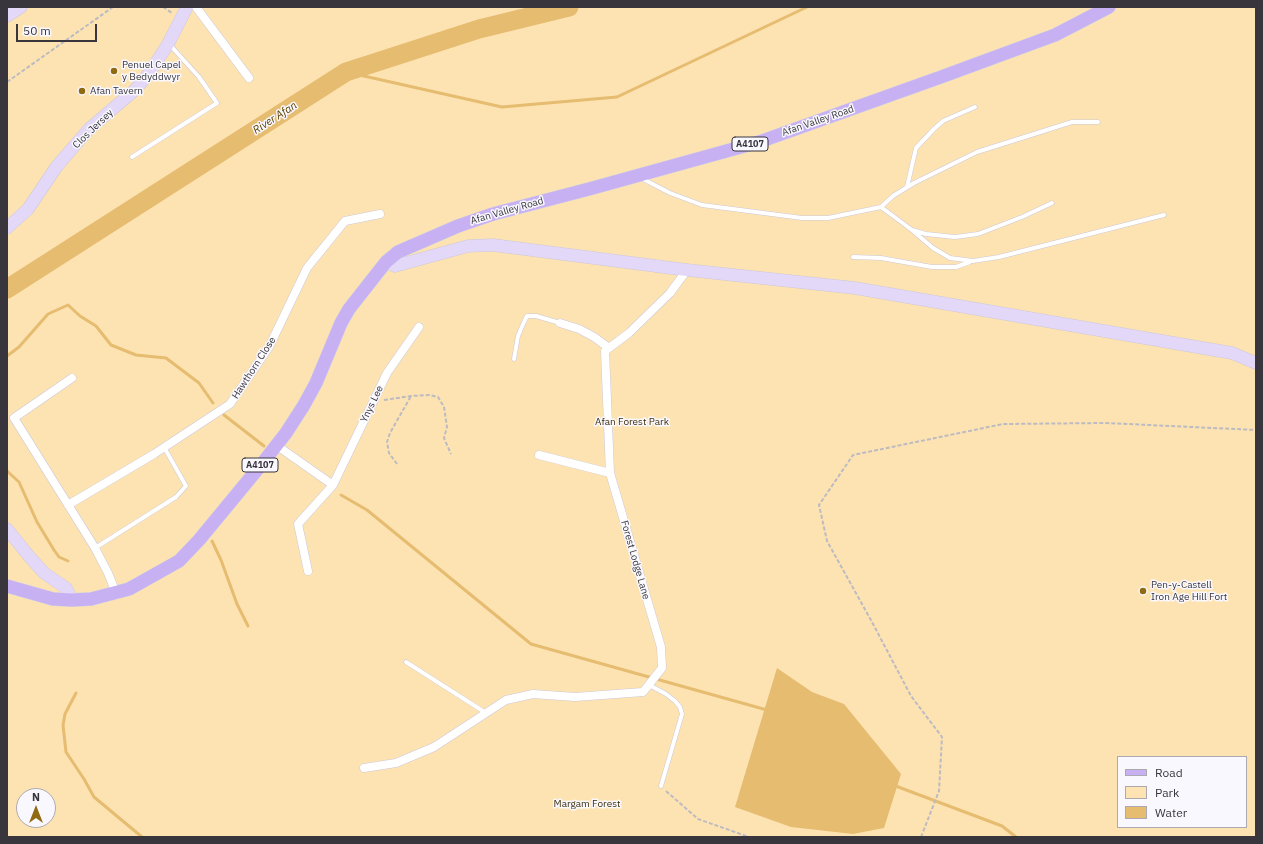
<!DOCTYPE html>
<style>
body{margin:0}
#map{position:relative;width:1263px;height:844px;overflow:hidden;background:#f9f8fe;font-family:"IBM Plex Sans",sans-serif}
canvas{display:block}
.frame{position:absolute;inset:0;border:8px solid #38363c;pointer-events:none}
.legend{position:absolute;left:1117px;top:756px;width:130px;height:72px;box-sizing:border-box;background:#f9f8fe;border:1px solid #acaab0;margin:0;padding:5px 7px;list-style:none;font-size:12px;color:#38363c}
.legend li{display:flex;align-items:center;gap:8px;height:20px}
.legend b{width:20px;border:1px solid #acaab0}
.north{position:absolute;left:16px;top:788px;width:40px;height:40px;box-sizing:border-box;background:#f9f8fe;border:1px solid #acaab0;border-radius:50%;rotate:0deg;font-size:11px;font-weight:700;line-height:16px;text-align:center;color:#38363c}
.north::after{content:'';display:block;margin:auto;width:14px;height:18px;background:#906a11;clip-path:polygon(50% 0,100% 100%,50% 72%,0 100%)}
.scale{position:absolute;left:16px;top:24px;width:81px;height:18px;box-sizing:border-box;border:2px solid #38363c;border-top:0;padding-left:5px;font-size:12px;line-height:14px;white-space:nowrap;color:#38363c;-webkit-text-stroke:3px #f9f8fe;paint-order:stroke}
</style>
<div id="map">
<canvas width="1263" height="844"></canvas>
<div class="frame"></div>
<ul class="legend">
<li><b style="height:5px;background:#c8b1f3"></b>Road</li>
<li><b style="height:11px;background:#fee3b2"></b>Park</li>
<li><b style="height:11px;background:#e5bc70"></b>Water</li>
</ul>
<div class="north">N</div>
<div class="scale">50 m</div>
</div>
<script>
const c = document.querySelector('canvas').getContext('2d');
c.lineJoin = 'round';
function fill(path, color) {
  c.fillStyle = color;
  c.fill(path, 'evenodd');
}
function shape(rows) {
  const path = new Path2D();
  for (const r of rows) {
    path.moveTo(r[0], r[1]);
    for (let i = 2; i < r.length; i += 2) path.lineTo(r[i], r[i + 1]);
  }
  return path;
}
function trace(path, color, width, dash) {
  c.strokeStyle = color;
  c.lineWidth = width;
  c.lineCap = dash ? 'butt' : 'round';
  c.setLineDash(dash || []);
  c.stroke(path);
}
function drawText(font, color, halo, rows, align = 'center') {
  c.font = font + ' "IBM Plex Sans",sans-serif';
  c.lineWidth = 3;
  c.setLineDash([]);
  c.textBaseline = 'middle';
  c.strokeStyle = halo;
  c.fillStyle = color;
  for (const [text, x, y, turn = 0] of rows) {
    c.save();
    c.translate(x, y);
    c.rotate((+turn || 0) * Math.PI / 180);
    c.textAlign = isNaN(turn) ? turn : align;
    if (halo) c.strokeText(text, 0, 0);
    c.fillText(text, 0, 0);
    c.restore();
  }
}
const green = shape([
 [7,7,1256,7,1256,837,7,837],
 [1118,757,1246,757,1246,827,1118,827],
 [24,796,48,796,48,820,24,820]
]);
const water = shape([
 [777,668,812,692,844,704,901,774,884,828,853,834,791,827,735,807]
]);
const stream = shape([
 [346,72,502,107,617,97,807,7],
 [7,356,19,347,48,314,68,305,80,316,96,326,111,345,136,355,166,358,199,383,213,403],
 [224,415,264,446],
 [7,471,19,482,37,522,54,550,59,557,68,561],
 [341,495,367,510,531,644,767,710],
 [212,541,221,560,237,604,248,626],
 [76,693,65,714,63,725,66,752,84,779,94,797,142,837],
 [893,785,1002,826,1016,837]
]);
const river = shape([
 [7,289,346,72,479,29,569,7]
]);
const path = shape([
 [163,7,172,13],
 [7,82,113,7],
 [384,400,411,396,429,395,438,397,444,407,447,427,444,438,451,454],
 [397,464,389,453,387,442,390,433,411,396],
 [666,791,698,819,749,837],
 [921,837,939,791,942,737,911,696,872,622,827,541,819,505,853,455,1003,424,1106,423,1256,430]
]);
const lane = shape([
 [132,157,217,103,199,77,170,45],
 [641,178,670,193,702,205,802,218,828,218,881,207,893,196,914,183,977,152,1072,122,1098,122],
 [907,187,916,148,934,129,943,121,975,107],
 [881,207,912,230,926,234,955,237,978,234,1022,217,1052,203],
 [912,230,933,248,950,258,973,261,999,257,1164,215],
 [853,257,881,258,932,267,956,267,970,262],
 [514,359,518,336,524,322,527,316,536,316,560,323],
 [95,548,176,497,186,486,164,447],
 [406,662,486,713],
 [649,685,666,694,675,701,680,707,682,714,661,786]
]);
const street = shape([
 [196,7,249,78],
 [560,323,579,329,594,337,609,348],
 [72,378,14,418,95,548,108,573,116,593],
 [276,445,333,485],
 [539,455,610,473],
 [68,505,154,454,230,404,269,347,307,268,345,221,380,214],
 [308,571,298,524,333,485,387,373,419,327],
 [364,768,396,763,434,747,506,700,533,694,575,697,643,692,662,668,661,647,610,473,605,351,629,333,670,293,687,270]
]);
const secondary = shape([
 [7,16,21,7],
 [7,228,28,209,57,166,89,129,136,89,150,72,168,44,187,7],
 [386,262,395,266,468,246,493,245,687,270,855,288,1232,353,1256,363],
 [7,529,28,555,44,573,66,588,72,600]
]);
const primary = shape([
 [7,586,53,599,72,600,91,599,129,589,179,561,199,540,261,465,286,433,304,405,316,383,341,323,349,309,386,262,398,252,458,226,493,214,589,189,759,142,941,77,1055,35,1109,7]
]);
const markers = [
 [114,71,4,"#906a11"],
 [82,91,4,"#906a11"],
 [1143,591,4,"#906a11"]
];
const shields = [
 [750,144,36],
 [260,465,36]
];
const shieldNames = [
 ["A4107",750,144],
 ["A4107",260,465]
];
const poiNames = [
 ["Penuel Capel",122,65],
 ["y Bedyddwyr",122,77],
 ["Afan Tavern",90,91],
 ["Pen-y-Castell",1151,585],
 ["Iron Age Hill Fort",1151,597]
];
const streetNames = [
 ["Afan Valley Road",818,121,-19],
 ["Clos Jersey",93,129,-44],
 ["Afan Valley Road",507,211,-16],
 ["Hawthorn Close",254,368,-57],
 ["Ynys Lee",372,404,-64],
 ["Forest Lodge Lane",635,560,74]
];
const parkNames = [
 ["Afan Forest Park",632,422],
 ["Margam Forest",587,804]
];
const waterNames = [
 ["River Afan",275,118,-33]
];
fill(green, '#fee3b2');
fill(water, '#e5bc70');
trace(stream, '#e5bc70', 3);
trace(river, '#e5bc70', 19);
trace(lane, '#cdc9d6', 5);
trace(street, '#cdc9d6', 9);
trace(secondary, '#cdc9d6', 13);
trace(primary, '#d7d7d8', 14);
trace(path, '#bcbbc1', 2, [4, 2]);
trace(lane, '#fff', 4);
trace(street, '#fff', 8);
trace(secondary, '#e4d8f9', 12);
trace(primary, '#c8b1f3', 13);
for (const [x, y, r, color] of markers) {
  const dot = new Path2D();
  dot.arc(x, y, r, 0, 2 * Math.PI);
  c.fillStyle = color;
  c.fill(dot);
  trace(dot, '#f9f8fe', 1.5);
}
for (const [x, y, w] of shields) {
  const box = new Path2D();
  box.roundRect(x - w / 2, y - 7, w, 14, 3);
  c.fillStyle = '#f9f8fe';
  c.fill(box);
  trace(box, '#38363c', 1);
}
drawText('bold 9px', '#38363c', null, shieldNames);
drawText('10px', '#38363c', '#f9f8fe', poiNames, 'left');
drawText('10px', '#38363c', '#f9f8fe', streetNames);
drawText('10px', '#3e2d0b', '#f9f8fe', parkNames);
drawText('italic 11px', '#5d4201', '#f9f8fe', waterNames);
</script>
